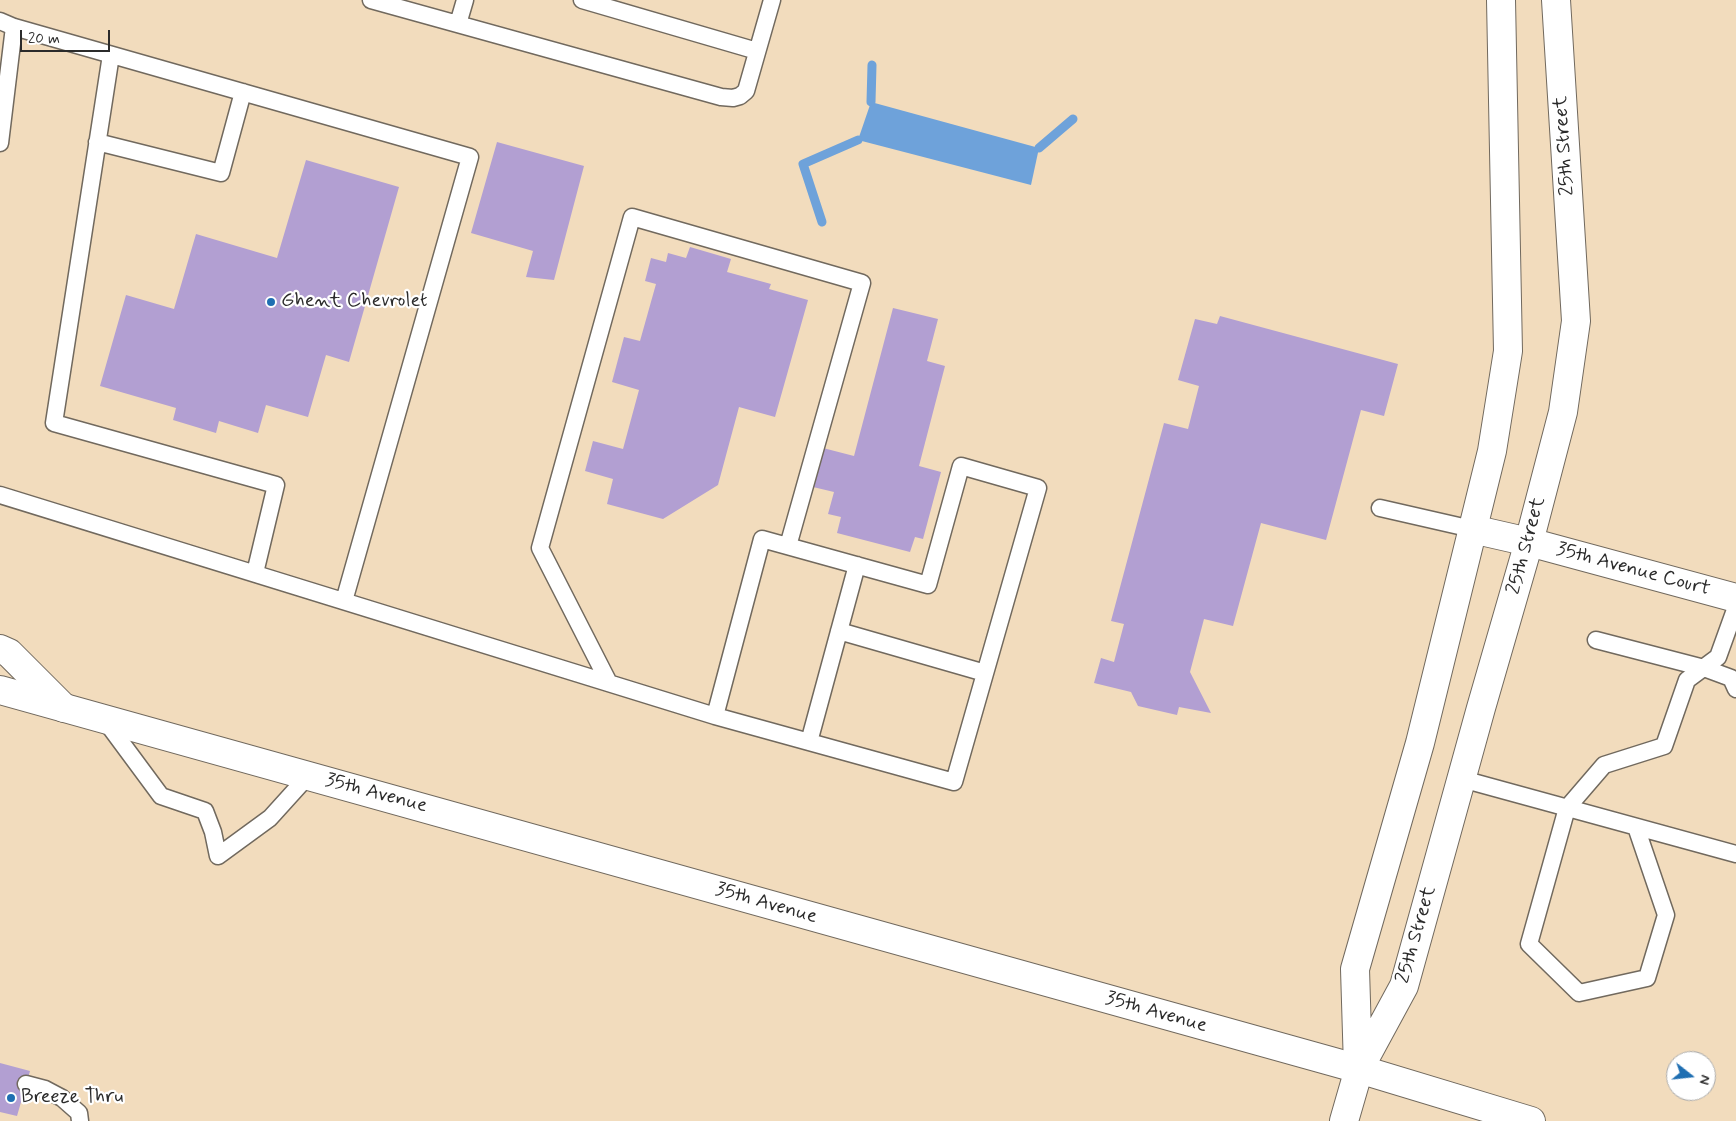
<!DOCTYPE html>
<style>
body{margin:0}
#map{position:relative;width:1736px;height:1121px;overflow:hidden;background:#f2dcbd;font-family:Mynerve,sans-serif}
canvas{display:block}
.north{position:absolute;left:1666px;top:1051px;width:50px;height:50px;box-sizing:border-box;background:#fff;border:1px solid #aaa;border-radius:50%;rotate:106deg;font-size:14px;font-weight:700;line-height:20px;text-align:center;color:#2b2b2b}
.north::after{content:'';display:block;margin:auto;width:18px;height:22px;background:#1f6fb2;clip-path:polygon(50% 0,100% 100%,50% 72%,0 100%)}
.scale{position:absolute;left:20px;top:30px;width:90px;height:22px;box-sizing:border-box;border:2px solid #2b2b2b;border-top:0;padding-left:6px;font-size:15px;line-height:18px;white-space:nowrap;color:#2b2b2b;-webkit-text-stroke:4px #fff;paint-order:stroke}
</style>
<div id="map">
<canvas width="1736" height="1121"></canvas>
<div class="north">N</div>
<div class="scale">20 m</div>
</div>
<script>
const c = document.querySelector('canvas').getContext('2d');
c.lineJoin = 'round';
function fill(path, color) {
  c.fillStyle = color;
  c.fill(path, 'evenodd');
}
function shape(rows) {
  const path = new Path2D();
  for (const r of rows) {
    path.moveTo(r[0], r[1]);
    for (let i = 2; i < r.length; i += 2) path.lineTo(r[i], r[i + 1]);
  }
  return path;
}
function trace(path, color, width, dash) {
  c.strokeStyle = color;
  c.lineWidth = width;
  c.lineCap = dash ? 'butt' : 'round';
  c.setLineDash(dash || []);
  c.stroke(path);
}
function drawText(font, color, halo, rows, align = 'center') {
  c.font = font + ' Mynerve,sans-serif';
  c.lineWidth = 4.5;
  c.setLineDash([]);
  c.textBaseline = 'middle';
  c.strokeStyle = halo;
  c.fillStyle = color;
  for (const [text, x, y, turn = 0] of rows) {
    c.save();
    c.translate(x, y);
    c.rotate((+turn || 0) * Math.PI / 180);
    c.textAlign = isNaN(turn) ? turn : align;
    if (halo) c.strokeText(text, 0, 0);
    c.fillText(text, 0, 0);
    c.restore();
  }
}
const water = shape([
 [871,102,1039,148,1031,185,858,140]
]);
const stream = shape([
 [871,102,872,65],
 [1039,148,1073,119],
 [822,222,803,164,858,140]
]);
const building = shape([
 [497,142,584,166,554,280,526,277,533,251,471,233],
 [306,160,399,187,349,362,326,355,308,417,266,405,258,433,219,421,216,433,173,420,176,408,100,386,126,295,174,309,196,234,277,258],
 [690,247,731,259,727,272,771,284,769,289,808,300,775,417,739,407,718,485,663,519,607,504,613,479,585,471,593,441,623,449,639,390,612,382,624,337,640,341,656,284,645,281,651,258,666,262,668,253,686,258],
 [893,308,938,319,927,361,945,366,919,466,941,472,923,539,915,537,910,552,837,533,841,517,828,514,834,492,813,487,823,448,854,456],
 [1220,316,1398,364,1384,416,1361,410,1326,540,1261,523,1233,626,1204,619,1190,672,1211,713,1179,707,1177,715,1138,706,1131,692,1094,683,1101,658,1114,662,1124,624,1111,621,1164,423,1188,429,1199,386,1178,380,1195,319,1217,324],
 [0,1063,30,1071,17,1116,0,1112]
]);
const service = shape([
 [371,0,721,97,733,98,740,96,746,91,772,0],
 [582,0,757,51],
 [0,21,14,27,470,157,344,601],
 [458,24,465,0],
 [111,55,54,423,276,485,255,573],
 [97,142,221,173,243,92],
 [0,143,14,27],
 [0,495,715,716,954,782,1038,488,961,466,928,585,762,539,715,716],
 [1380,508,1472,529],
 [839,631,985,673],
 [1596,640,1704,668,1731,678,1736,689],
 [609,683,540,548,632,217,862,283,788,546],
 [104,719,161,796,205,811,213,832,218,856,270,818,308,776],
 [809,742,857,565],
 [1462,779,1736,854],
 [1636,827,1666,915,1647,978,1579,993,1529,944,1567,808,1604,765,1664,746,1687,680,1718,657,1736,607],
 [26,1084,45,1089,62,1098,79,1113,80,1121]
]);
const minor = shape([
 [1472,529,1529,542,1736,598],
 [1344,1121,1359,1069]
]);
const tertiary = shape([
 [1358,1067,1355,969,1420,743,1492,451,1508,351,1501,0],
 [1359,1069,1404,986,1481,708,1529,542,1563,412,1576,321,1556,0]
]);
const secondary = shape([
 [0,690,1359,1069,1531,1121]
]);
const trunk = shape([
 [0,649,9,653,64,708]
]);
const markers = [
 [271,302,5,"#1f6fb2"],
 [11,1098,5,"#1f6fb2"]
];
const streetNames = [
 ["25th Street",1565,146,-94],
 ["25th Street",1527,546,-75],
 ["35th Avenue Court",1633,570,15],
 ["35th Avenue",376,794,15],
 ["35th Avenue",766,904,16],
 ["25th Street",1417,935,-74],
 ["35th Avenue",1156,1013,16]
];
const poiNames = [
 ["Ghent Chevrolet",281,302],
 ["Breeze Thru",21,1098]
];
fill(water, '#6ea2da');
trace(stream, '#6ea2da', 9);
fill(building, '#b29fd2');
trace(service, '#71695e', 19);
trace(minor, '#71695e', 30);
trace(tertiary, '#71695e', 30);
trace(secondary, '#71695e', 30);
trace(trunk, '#71695e', 30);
trace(service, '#fff', 16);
trace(minor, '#fff', 28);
trace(tertiary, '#fff', 28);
trace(secondary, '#fff', 28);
trace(trunk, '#fff', 28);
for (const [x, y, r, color] of markers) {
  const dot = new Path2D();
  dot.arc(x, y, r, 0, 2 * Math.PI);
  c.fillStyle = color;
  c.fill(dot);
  trace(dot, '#fff', 2);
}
drawText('20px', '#2b2b2b', '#fff', streetNames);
drawText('20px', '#2b2b2b', '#fff', poiNames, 'left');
</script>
